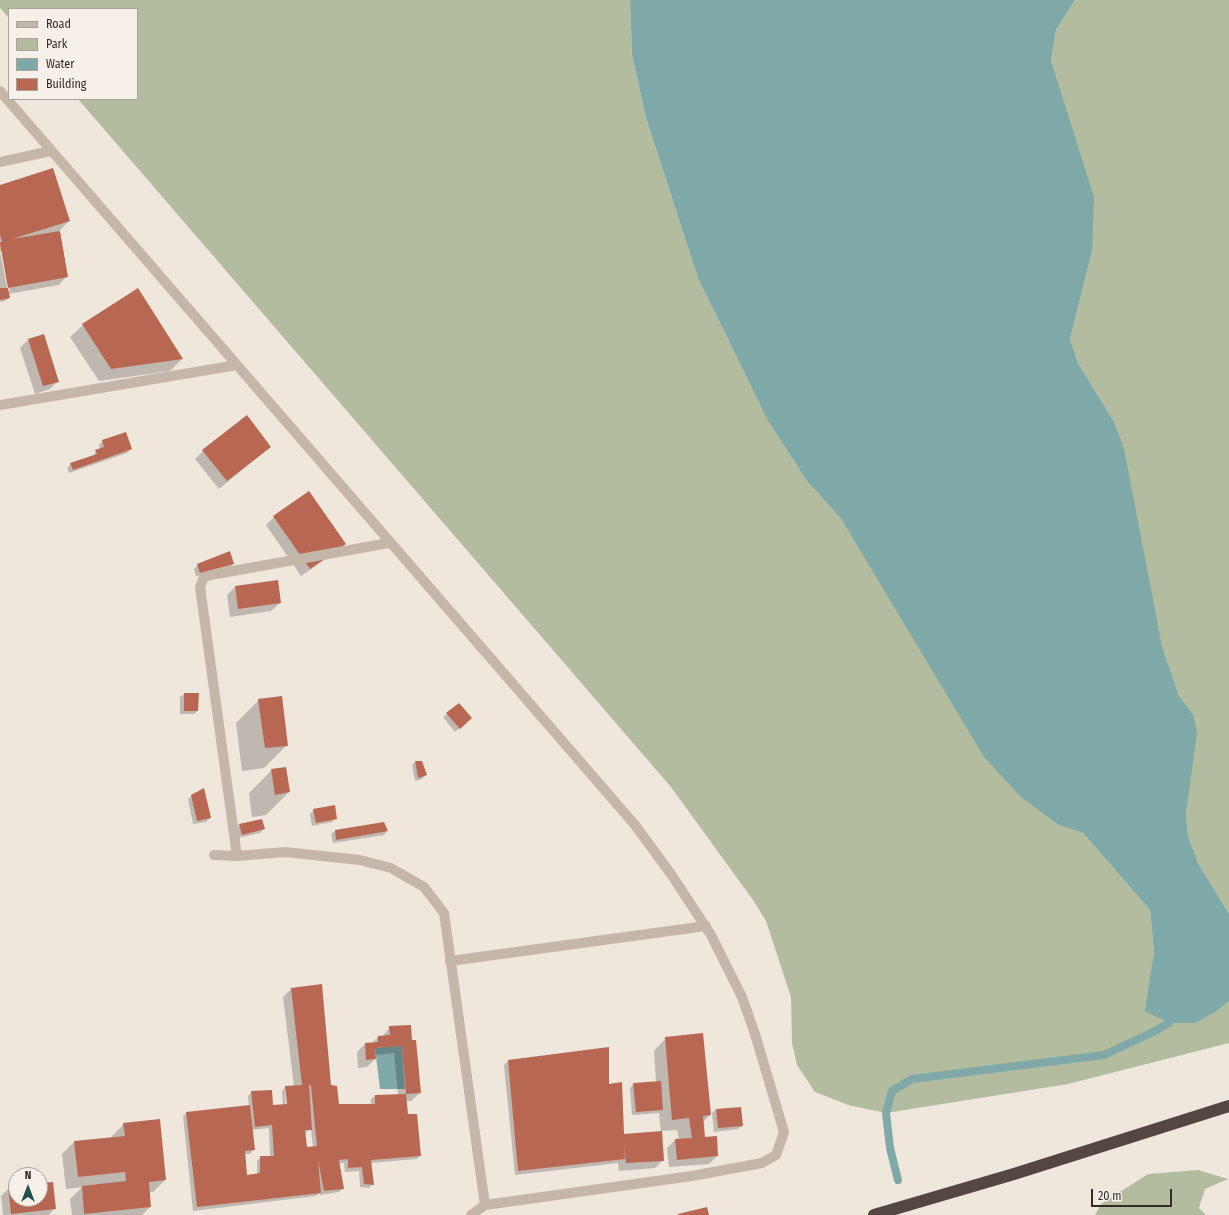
<!DOCTYPE html>
<style>
body{margin:0}
#map{position:relative;width:1229px;height:1215px;overflow:hidden;background:#efe6dc;font-family:"Fira Sans Condensed",sans-serif}
canvas{display:block}
.legend{position:absolute;left:8px;top:8px;width:130px;height:92px;box-sizing:border-box;background:#f7f0e8;border:1px solid #a9a29b;margin:0;padding:5px 7px;list-style:none;font-size:12px;color:#342c28}
.legend li{display:flex;align-items:center;gap:8px;height:20px}
.legend b{width:20px;border:1px solid #a9a29b}
.north{position:absolute;left:8px;top:1167px;width:40px;height:40px;box-sizing:border-box;background:#f7f0e8;border:1px solid #a9a29b;border-radius:50%;rotate:0deg;font-size:11px;font-weight:700;line-height:16px;text-align:center;color:#342c28}
.north::after{content:'';display:block;margin:auto;width:14px;height:18px;background:#234f50;clip-path:polygon(50% 0,100% 100%,50% 72%,0 100%)}
.scale{position:absolute;left:1091px;top:1189px;width:81px;height:18px;box-sizing:border-box;border:2px solid #342c28;border-top:0;padding-left:5px;font-size:12px;line-height:14px;white-space:nowrap;color:#342c28;-webkit-text-stroke:3px #f7f0e8;paint-order:stroke}
</style>
<div id="map">
<canvas width="1229" height="1215"></canvas>
<ul class="legend">
<li><b style="height:5px;background:#c5b6aa"></b>Road</li>
<li><b style="height:11px;background:#b3bc9e"></b>Park</li>
<li><b style="height:11px;background:#7fa8a8"></b>Water</li>
<li><b style="height:11px;background:#b86752"></b>Building</li>
</ul>
<div class="north">N</div>
<div class="scale">20 m</div>
</div>
<script>
const c = document.querySelector('canvas').getContext('2d');
c.lineJoin = 'round';
function fill(path, color) {
  c.fillStyle = color;
  c.fill(path, 'evenodd');
}
function shape(rows) {
  const path = new Path2D();
  for (const r of rows) {
    path.moveTo(r[0], r[1]);
    for (let i = 2; i < r.length; i += 2) path.lineTo(r[i], r[i + 1]);
  }
  return path;
}
function trace(path, color, width, dash) {
  c.strokeStyle = color;
  c.lineWidth = width;
  c.lineCap = dash ? 'butt' : 'round';
  c.setLineDash(dash || []);
  c.stroke(path);
}
const green = shape([
 [0,0,630,0,632,55,646,118,698,278,768,421,807,481,842,520,1059,825,1083,833,1150,910,1154,951,1146,1011,1218,1010,1229,1001,1229,1043,1068,1084,886,1113,848,1105,815,1092,797,1065,792,1043,791,997,766,921,753,900,671,787,78,99,137,99,137,9,9,9,9,18,0,8],
 [1075,0,1229,0,1229,914,1198,863,1188,836,1186,813,1193,714,1179,696,1162,646,1114,422,1078,363,1070,339,1092,251,1051,61,1056,30],
 [1198,1170,1228,1179,1205,1189,1199,1208,1206,1215,1095,1215,1101,1204,1148,1174]
]);
const water = shape([
 [630,0,1075,0,1056,30,1051,61,1094,197,1092,251,1070,339,1078,363,1114,422,1124,449,1162,646,1179,696,1193,714,1197,733,1186,813,1188,836,1198,863,1229,914,1229,1001,1218,1010,1195,1023,1169,1023,1145,1011,1154,951,1150,910,1083,833,1059,825,1021,797,984,757,842,520,807,481,768,421,698,278,646,118,632,55],
 [402,1046,405,1089,380,1089,375,1048]
]);
const shadow = shape([
 [0,186,69,221,59,231,67,276,59,285,8,294,9,298,5,301,0,302],
 [0,251,2,251,10,292,8,293],
 [137,290,182,359,170,371,99,381,70,337,83,325],
 [28,340,58,381,50,389,35,394,20,348],
 [102,441,131,449,127,453,69,473,67,468,71,464,93,457,96,451,100,450,99,445],
 [270,447,219,489,195,459,203,451],
 [274,517,336,552,301,576,266,525],
 [233,564,229,568,196,576,194,569,198,565],
 [277,581,280,603,271,611,230,617,227,595,235,587],
 [184,694,197,711,194,714,180,714,180,697],
 [259,700,287,745,264,768,242,771,236,723],
 [447,714,467,722,455,732,443,717],
 [415,762,426,775,422,779,415,781,412,765],
 [272,770,289,792,266,815,252,817,249,793],
 [192,796,210,818,206,822,193,824,188,799],
 [314,810,336,818,332,822,312,826,310,814],
 [383,823,387,831,384,835,333,843,331,834,335,831],
 [240,825,264,829,260,833,238,838,236,829],
 [321,985,330,1085,338,1105,371,1105,371,1099,375,1096,398,1095,394,1053,374,1055,375,1059,367,1067,358,1068,357,1052,365,1044,371,1044,378,1037,382,1037,390,1027,411,1041,420,1093,411,1101,405,1101,407,1115,420,1155,417,1159,370,1163,373,1184,369,1188,360,1187,359,1171,345,1172,344,1163,339,1163,343,1188,339,1192,320,1195,320,1193,316,1196,193,1211,183,1116,187,1113,249,1106,248,1096,252,1092,272,1106,283,1105,282,1091,286,1087,294,1086,283,997,291,989],
 [285,1089,287,1089,288,1109,286,1109],
 [269,1128,270,1157,261,1157,257,1161,257,1175,246,1176,244,1154,250,1154,253,1150,251,1130],
 [311,1129,313,1148,306,1148,305,1133],
 [666,1038,710,1115,703,1122,704,1138,717,1156,709,1164,669,1167,667,1148,675,1140,679,1140,677,1130,661,1131,663,1160,655,1168,619,1171,618,1163,515,1175,504,1065,508,1061,608,1049,608,1085,623,1136,661,1133,659,1113,632,1115,630,1088,634,1084,656,1082,654,1051],
 [716,1109,742,1126,738,1129,714,1132,712,1113],
 [124,1124,165,1180,153,1192,149,1192,150,1207,142,1215,72,1215,70,1199,82,1187,66,1189,62,1154,74,1142,112,1139,111,1137],
 [40,1184,55,1208,49,1215,3,1215,1,1196,9,1188,16,1187,16,1199,40,1199]
]);
const stream = shape([
 [898,1180,890,1148,886,1113,892,1091,912,1079,1104,1055,1151,1033,1169,1023,1173,1014]
]);
const building = shape([
 [53,168,70,221,12,239,60,231,68,277,8,288,0,243,2,241,0,235,0,185],
 [0,288,8,288,10,298,0,300],
 [138,288,183,359,111,369,82,324],
 [44,334,59,382,43,386,28,339],
 [247,415,271,447,227,481,202,450],
 [126,432,132,449,73,470,70,463,97,454,95,450,104,447,102,440],
 [309,491,346,544,310,569,273,516],
 [230,551,234,564,200,573,197,564],
 [278,580,281,603,238,609,235,586],
 [184,693,199,693,198,711,184,711],
 [282,696,288,746,265,748,258,699],
 [459,703,472,718,460,729,446,713],
 [415,761,422,761,427,775,418,778],
 [286,767,290,792,275,795,271,769],
 [204,788,211,818,197,821,191,795],
 [335,805,337,819,316,823,313,809],
 [262,819,265,829,242,835,239,824],
 [384,822,388,831,336,840,335,830],
 [322,984,331,1085,337,1086,339,1104,375,1104,375,1095,406,1094,408,1114,417,1114,421,1156,371,1160,374,1185,364,1184,362,1167,348,1168,348,1159,339,1160,344,1189,324,1191,318,1160,321,1193,197,1207,186,1112,250,1105,255,1150,245,1151,247,1175,260,1173,260,1156,274,1156,272,1125,255,1127,251,1091,272,1090,273,1105,287,1104,285,1086,302,1085,291,988],
 [309,1084,311,1086,317,1146,307,1147,305,1130,312,1130],
 [411,1025,412,1040,416,1040,421,1093,406,1094,402,1046,375,1048,376,1059,366,1060,365,1043,378,1042,378,1036,390,1035,389,1026],
 [703,1033,711,1115,703,1116,705,1137,717,1136,718,1156,677,1160,675,1139,692,1138,689,1118,672,1120,665,1037],
 [609,1047,609,1084,622,1082,624,1134,662,1131,664,1161,626,1163,624,1143,625,1159,518,1171,508,1060],
 [661,1081,663,1110,636,1112,633,1083],
 [741,1107,743,1126,718,1128,716,1109],
 [160,1119,166,1180,149,1182,151,1207,84,1214,82,1186,126,1181,125,1172,78,1177,74,1141,125,1136,123,1123],
 [53,1182,56,1209,11,1214,8,1187,16,1186,16,1199,40,1199,40,1183],
 [707,1207,709,1215,678,1215,678,1214]
]);
const minor = shape([
 [0,91,635,825,671,874,711,935,742,997,755,1034,784,1132,776,1155,762,1163,692,1176,485,1205,471,1215],
 [0,162,51,151],
 [0,405,237,365],
 [214,855,237,856,285,852,360,860,391,868,424,887,444,913,485,1205],
 [237,856,200,587,204,577,216,574,389,543],
 [450,961,706,926]
]);
const highway = shape([
 [874,1215,1014,1174,1229,1106]
]);
fill(green, '#b3bc9e');
fill(water, '#7fa8a8');
fill(shadow, '#0003');
trace(stream, '#7fa8a8', 8);
fill(building, '#b86752');
trace(minor, '#c5b6aa', 10);
trace(highway, '#544641', 12);
</script>
